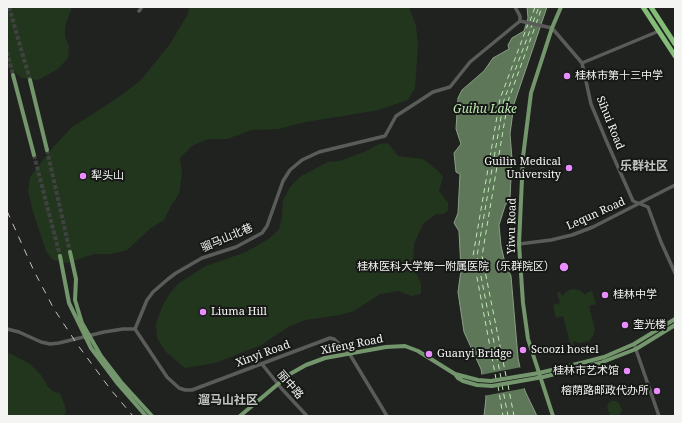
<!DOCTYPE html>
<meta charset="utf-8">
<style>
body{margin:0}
#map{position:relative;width:682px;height:423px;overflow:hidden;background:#20221f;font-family:"Noto Serif",serif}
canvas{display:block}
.frame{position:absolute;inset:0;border:8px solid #f4f5f3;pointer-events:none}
</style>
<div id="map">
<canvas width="682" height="423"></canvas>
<div class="frame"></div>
</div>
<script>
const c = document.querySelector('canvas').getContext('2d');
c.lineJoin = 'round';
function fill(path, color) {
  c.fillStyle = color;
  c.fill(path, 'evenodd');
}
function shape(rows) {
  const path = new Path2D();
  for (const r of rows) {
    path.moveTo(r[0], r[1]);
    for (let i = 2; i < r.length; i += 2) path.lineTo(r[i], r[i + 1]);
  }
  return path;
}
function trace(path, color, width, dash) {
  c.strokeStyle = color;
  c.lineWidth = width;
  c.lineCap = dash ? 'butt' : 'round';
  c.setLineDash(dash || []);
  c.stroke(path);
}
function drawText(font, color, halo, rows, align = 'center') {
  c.font = font + ' "Noto Serif","Noto Sans SC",serif';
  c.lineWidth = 4;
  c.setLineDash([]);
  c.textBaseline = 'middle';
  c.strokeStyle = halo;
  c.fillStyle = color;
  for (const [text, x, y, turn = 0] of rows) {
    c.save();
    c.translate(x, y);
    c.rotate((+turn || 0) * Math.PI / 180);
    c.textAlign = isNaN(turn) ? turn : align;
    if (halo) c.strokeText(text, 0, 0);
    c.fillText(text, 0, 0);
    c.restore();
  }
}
const green = shape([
 [7,7,72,7,65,27,65,37,69,46,68,58,58,69,38,80,22,78,7,67],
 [189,7,409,7,416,26,418,45,415,88,408,100,379,110,306,122,278,129,252,130,227,139,208,139,192,146,180,158,182,174,179,194,171,206,164,220,151,228,127,250,111,254,94,254,67,263,53,260,46,251,33,212,28,191,30,177,54,146,72,127,116,99,140,81,170,44,188,14],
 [388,143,398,156,423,159,437,170,443,177,439,191,448,203,448,210,444,214,436,214,423,224,414,244,413,265,421,284,421,294,411,296,399,291,380,294,354,311,340,315,305,320,290,326,261,345,215,363,185,368,166,352,157,338,156,324,162,307,170,293,179,283,206,266,243,253,257,246,270,238,279,229,282,217,283,200,290,187,301,176,328,162,340,161,364,152,379,144],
 [573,289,579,290,586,295,586,293,592,291,596,304,589,306,595,330,593,336,589,341,579,343,573,341,574,346,571,347,563,316,556,318,553,305,560,303,557,293,560,292,562,296,567,291],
 [7,352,30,364,41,375,48,387,54,392,60,393,65,406,66,413,63,416,7,416],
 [611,401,616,401,619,403,622,410,619,416,610,415,607,408,608,404]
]);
const water = shape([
 [527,7,547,7,514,104,510,134,512,159,510,197,505,206,499,225,501,246,505,263,511,276,518,358,525,391,537,416,484,416,486,398,481,369,464,332,458,292,461,270,459,231,454,223,458,213,460,174,456,172,454,153,461,144,456,129,458,98,462,90,484,71,493,58,509,49,508,45,512,38,524,31,528,18,527,7]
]);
const pier = shape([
 [522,367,526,388,483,396,480,375]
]);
const ferry = shape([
 [530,21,535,7],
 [533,22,539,7],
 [536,24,542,7],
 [506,376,482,256,508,101,535,27],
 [501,378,477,256,504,100,532,25],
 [496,379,473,256,500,99,528,24],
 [502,385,508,416],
 [508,385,514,416],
 [498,386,503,416]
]);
const majorTunnel = shape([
 [9,7,30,80],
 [7,52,13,75],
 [47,150,70,252],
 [34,155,60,256]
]);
const minor = shape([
 [515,7,520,16,520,21],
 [139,11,142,7],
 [520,21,552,28,582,63,591,104,606,140,633,201,648,207,661,242,675,273],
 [582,63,659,31],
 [519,244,551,240,572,235,593,227,675,185],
 [7,329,19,332,41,342,50,344,59,343,104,332,123,329,135,329],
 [135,329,147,300,153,292,168,279,176,273,202,258,236,247,262,233,267,226,283,181,290,170,302,160,319,152,385,136,396,116,433,92,450,87,470,62,520,21],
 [135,329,167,377,179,388,185,390,192,390,330,338,334,339,349,353,387,416],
 [634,344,659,416],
 [262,364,281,388,307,416]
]);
const major = shape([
 [13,75,34,155],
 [30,80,47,150],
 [70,252,76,279,75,300,82,323,101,356,121,382,152,416],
 [60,256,69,303,91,348,118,384,146,416],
 [455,374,478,380,491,381,539,373,585,362,604,357,634,344,675,319],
 [240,416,290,374,306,365,325,358,386,347,405,346,418,351,455,374,458,378,463,381,477,385,492,386,543,377,600,363,636,349,675,325],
 [553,416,528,339,523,303,519,244,523,157,531,93,552,28,561,7]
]);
const highway = shape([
 [643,7,675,56],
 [651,7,675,44]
]);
const rail = shape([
 [7,211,34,271,54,309,77,344,111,390,133,416]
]);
const markers = [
 [567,76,4,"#e98dfe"],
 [569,168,4,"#e98dfe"],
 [83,176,4,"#e98dfe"],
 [564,267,5,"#e98dfe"],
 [605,295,4,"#e98dfe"],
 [203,312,4,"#e98dfe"],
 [625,325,4,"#e98dfe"],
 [523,350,4,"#e98dfe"],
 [429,354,4,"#e98dfe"],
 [627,371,4,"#e98dfe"],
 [657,391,4,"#e98dfe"]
];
const poiNames = [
 ["桂林市第十三中学",575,76],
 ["Guilin Medical",561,162,"right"],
 ["University",561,175,"right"],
 ["犁头山",91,176],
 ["桂林医科大学第一附属医院（乐群院区）",555,267,"right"],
 ["桂林中学",613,295],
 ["Liuma Hill",211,312],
 ["奎光楼",633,325],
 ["Scoozi hostel",531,350],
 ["Guanyi Bridge",437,354],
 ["桂林市艺术馆",619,371,"right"],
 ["榕荫路邮政代办所",649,391,"right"]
];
const streetNames = [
 ["Sihui Road",610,123,68],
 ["Lequn Road",596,214,-24],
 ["Yiwu Road",512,226,-89],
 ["骝马山北巷",227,238,-23],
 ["Xifeng Road",352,345,-11],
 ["Xinyi Road",263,354,-20],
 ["丽中路",290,385,49]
];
const waterNames = [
 ["Guihu Lake",485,110]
];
const neighbourhoodNames = [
 ["乐群社区",644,167],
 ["遛马山社区",228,401]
];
fill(green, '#22361e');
fill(water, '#5e7759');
trace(water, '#8b9d87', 1);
fill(pier, '#20221f');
trace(ferry, '#bee9b5', 1, [5, 4]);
trace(majorTunnel, '#40423f', 4, [4, 2]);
trace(minor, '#595c59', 3.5);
trace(major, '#73966c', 4);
trace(highway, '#84bd78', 5);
trace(rail, '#c3c4c2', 1, [7, 7]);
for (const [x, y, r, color] of markers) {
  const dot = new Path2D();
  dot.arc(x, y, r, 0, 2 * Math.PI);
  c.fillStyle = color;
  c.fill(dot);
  trace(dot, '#161916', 1.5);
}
drawText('11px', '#f4f5f3', '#161916', poiNames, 'left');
drawText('11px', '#f4f5f3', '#161916', streetNames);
drawText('italic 12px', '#bee9b5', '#161916', waterNames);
drawText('bold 12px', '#c0c3bf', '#161916', neighbourhoodNames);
</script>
